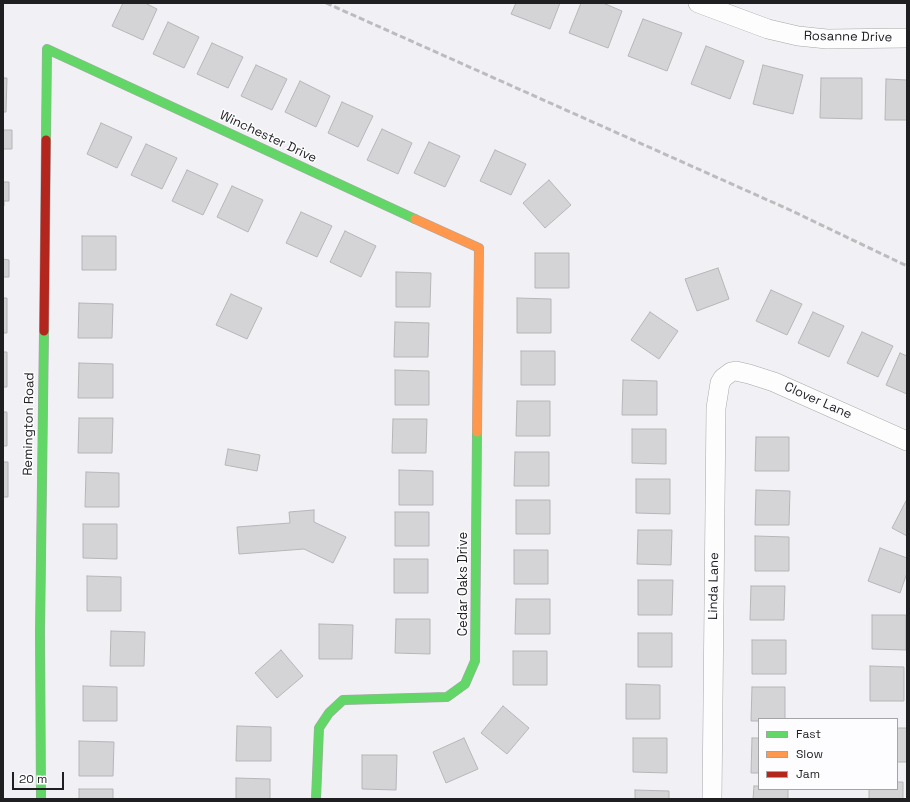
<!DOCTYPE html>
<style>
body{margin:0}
#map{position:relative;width:910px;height:802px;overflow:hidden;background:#f1f1f5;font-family:"Space Grotesk",sans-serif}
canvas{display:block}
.frame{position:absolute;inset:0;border:4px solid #1f1f21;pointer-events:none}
.legend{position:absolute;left:758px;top:718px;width:140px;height:72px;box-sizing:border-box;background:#fdfdff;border:1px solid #a4a4a6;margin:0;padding:5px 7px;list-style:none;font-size:12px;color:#1f1f21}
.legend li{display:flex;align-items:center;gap:8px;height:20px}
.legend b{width:20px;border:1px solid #a4a4a6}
.scale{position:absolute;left:12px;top:772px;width:52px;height:18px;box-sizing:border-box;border:2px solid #1f1f21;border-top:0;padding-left:5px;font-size:12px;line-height:14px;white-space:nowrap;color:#1f1f21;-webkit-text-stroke:3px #fdfdff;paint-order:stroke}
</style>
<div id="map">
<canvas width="910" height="802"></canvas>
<div class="frame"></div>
<ul class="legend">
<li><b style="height:5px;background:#63d668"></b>Fast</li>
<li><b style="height:5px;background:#ff974d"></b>Slow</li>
<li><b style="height:5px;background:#b3261e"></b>Jam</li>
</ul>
<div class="scale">20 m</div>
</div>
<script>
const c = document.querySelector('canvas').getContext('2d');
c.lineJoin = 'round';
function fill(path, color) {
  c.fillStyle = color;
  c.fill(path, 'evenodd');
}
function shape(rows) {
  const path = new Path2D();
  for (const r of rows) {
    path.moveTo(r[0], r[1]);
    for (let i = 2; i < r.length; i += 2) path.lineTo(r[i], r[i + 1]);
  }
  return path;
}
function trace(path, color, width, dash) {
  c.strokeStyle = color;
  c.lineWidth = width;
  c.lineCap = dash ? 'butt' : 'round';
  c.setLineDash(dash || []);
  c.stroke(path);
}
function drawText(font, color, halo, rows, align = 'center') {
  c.font = font + ' "Space Grotesk",sans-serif';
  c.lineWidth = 3;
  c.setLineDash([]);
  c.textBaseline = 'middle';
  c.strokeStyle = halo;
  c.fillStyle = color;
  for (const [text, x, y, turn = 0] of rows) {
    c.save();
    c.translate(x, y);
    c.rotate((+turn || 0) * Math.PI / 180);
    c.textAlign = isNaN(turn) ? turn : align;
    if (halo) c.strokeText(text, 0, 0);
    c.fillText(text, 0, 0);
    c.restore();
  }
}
const building = shape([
 [123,3,145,3,157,9,143,40,112,26,123,3],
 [516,3,560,3,550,29,511,14,516,3],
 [581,3,603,3,622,11,608,48,569,33,581,3],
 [643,19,682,33,667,71,628,56,643,19],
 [168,22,199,37,184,68,153,54,168,22],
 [212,43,243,57,228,88,197,74,212,43],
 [706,46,744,61,730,99,691,84,706,46],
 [256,65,287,79,272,110,241,96,256,65],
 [763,65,803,75,793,114,753,104,763,65],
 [3,78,7,78,6,112,3,112,3,78],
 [821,78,862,78,862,119,820,118,821,78],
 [886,79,907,80,907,120,885,120,886,79],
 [300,81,330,96,316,127,285,112,300,81],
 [342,102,373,116,358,147,328,133,342,102],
 [101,123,132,137,117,168,87,154,101,123],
 [382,129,412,143,398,174,367,160,382,129],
 [3,130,12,130,12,149,3,149,3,130],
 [429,142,460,156,445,187,414,173,429,142],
 [146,144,177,158,162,189,131,175,146,144],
 [495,150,526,164,511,195,480,181,495,150],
 [187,170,218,184,203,215,172,201,187,170],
 [549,180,571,205,545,228,523,203,549,180],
 [3,182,9,182,9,201,4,201,4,206,3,206,3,182],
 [232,186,263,200,248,232,217,217,232,186],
 [301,212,332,226,317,257,286,243,301,212],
 [345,231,376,246,361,277,330,262,345,231],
 [82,236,116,236,116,270,82,270,82,236],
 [535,253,569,253,569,288,535,288,535,253],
 [3,259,9,260,9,277,3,277,3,259],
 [718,268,729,299,697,311,685,279,718,268],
 [396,272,431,273,430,307,396,307,396,272],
 [771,290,802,304,787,335,756,321,771,290],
 [231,294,262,308,247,339,216,325,231,294],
 [3,298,7,298,7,333,3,333,3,298],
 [517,298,551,299,551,333,517,333,517,298],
 [79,303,113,304,112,338,78,338,79,303],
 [650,312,678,331,659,359,631,340,650,312],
 [813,312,844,326,829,357,798,343,813,312],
 [395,322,429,323,428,357,394,357,395,322],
 [862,332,893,346,878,377,847,363,862,332],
 [521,351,555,351,555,385,521,385,521,351],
 [3,352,7,352,7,387,3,387,3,352],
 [900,353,907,356,907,394,886,385,900,353],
 [79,363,113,364,113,398,78,398,79,363],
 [395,370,429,371,429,405,395,405,395,370],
 [623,380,657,381,657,415,622,415,623,380],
 [517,401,550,401,550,436,516,436,517,401],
 [3,412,7,412,7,446,3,446,3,412],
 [79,418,113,418,112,453,78,453,79,418],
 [393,419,427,419,426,453,392,453,393,419],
 [632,429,666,429,666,464,632,463,632,429],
 [756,437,789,437,789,471,755,471,756,437],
 [228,449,260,455,257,471,225,465,228,449],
 [515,452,549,452,549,486,514,486,515,452],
 [3,462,8,462,8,497,3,497,3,462],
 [399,470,433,471,433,505,399,505,399,470],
 [86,472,119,473,119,507,85,507,86,472],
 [636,479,670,479,670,514,636,513,636,479],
 [756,490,790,491,789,525,755,525,756,490],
 [907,499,907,536,892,528,907,499],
 [516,500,550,500,550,534,516,534,516,500],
 [314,510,314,522,346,537,333,563,304,549,239,554,237,527,290,523,289,512,314,510],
 [395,512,429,512,429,546,395,546,395,512],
 [83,524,117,524,117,559,83,558,83,524],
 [638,530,672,530,671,565,637,564,638,530],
 [755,536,789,537,789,571,755,571,755,536],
 [880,548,907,558,907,573,900,593,868,581,880,548],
 [514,550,548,550,548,584,514,584,514,550],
 [394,559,428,559,428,593,394,593,394,559],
 [87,576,121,577,121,611,87,611,87,576],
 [638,580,673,580,672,615,638,615,638,580],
 [751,586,785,586,784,620,750,620,751,586],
 [516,599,550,599,550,634,515,634,516,599],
 [872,615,906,615,906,650,872,649,872,615],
 [396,619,430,619,430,654,395,653,396,619],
 [319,624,353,625,352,659,319,659,319,624],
 [111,631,145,632,144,666,110,666,111,631],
 [638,633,672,633,672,667,638,667,638,633],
 [752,640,786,640,786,674,752,674,752,640],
 [281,650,303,676,277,698,255,673,281,650],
 [513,651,547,651,547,685,513,685,513,651],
 [870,666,904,667,904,701,870,701,870,666],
 [626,684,660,685,660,719,626,719,626,684],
 [83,686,117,687,117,721,83,721,83,686],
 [752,687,785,687,785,719,759,719,759,721,751,721,752,687],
 [503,706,529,728,507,754,481,733,503,706],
 [237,726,271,727,271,761,236,761,237,726],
 [897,728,907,728,907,762,897,762,897,728],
 [464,738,478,769,446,783,433,752,464,738],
 [633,738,667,738,667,773,633,772,633,738],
 [752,738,759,738,759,773,751,773,752,738],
 [79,741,114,742,113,776,79,776,79,741],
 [362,755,397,755,396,790,362,789,362,755],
 [236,778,270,779,270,799,236,799,236,778],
 [897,782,903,782,903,799,869,799,869,789,897,789,897,782],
 [754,786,759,786,759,789,788,789,788,799,753,799,754,786],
 [79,789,113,789,113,799,79,799,79,789],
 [635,790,669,791,669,799,635,799,635,790]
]);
const street = shape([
 [698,3,768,29,798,36,827,39,907,38],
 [712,799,716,408,720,383,723,378,731,372,736,371,749,374,774,382,907,441]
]);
const fast = shape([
 [46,140,47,49,415,219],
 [41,799,40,632,44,331],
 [316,799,319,728,329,713,343,700,447,697,465,684,475,661,477,432]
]);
const slow = shape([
 [415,219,479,248,477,432]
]);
const jam = shape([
 [44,331,46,140]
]);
const rail = shape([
 [326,3,790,210,907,266]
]);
const streetNames = [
 ["Rosanne Drive",848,37,1],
 ["Winchester Drive",268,137,25],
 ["Clover Lane",818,401,24],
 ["Remington Road",29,424,-89],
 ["Cedar Oaks Drive",463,584,-90],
 ["Linda Lane",714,586,-89]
];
fill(building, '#d4d4d7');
trace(building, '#b6b6b8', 1);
trace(street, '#a7a7a9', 20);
trace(fast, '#a7a7a9', 10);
trace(slow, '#a7a7a9', 10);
trace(jam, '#a7a7a9', 10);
trace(street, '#fdfdfe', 19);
trace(fast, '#63d668', 9);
trace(slow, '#ff974d', 9);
trace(jam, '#b3261e', 9);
trace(rail, '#bcbcbe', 3, [6, 3]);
drawText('13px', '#1f1f21', '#fdfdff', streetNames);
</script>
